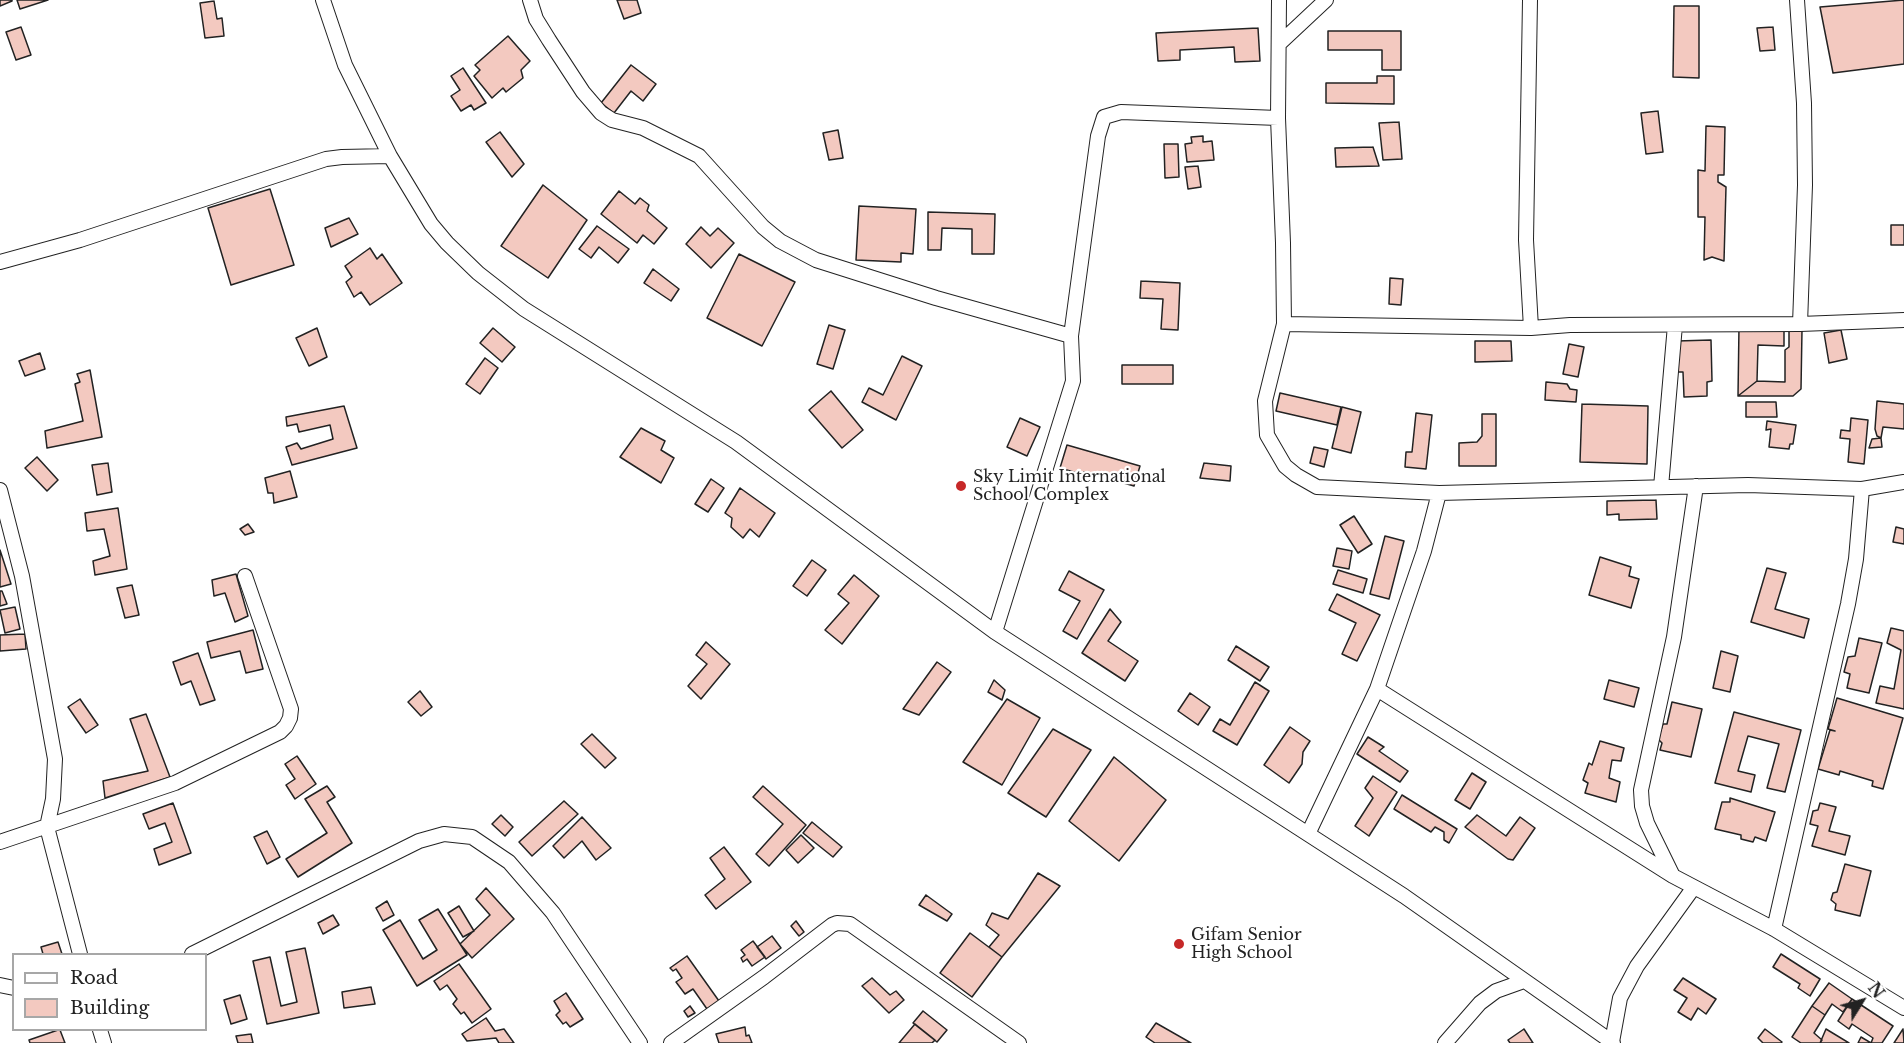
<!DOCTYPE html>
<style>
body{margin:0}
#map{position:relative;width:1904px;height:1043px;overflow:hidden;background:#fff;font-family:"Libre Baskerville",serif}
canvas{display:block}
.legend{position:absolute;left:12px;top:953px;width:195px;height:78px;box-sizing:border-box;background:#fff;border:2px solid #a7a7a7;margin:0;padding:8px 10px;list-style:none;font-size:18px;color:#222}
.legend li{display:flex;align-items:center;gap:12px;height:30px}
.legend b{width:30px;border:2px solid #a7a7a7}
.north{position:absolute;left:1832px;top:971px;width:60px;height:60px;-webkit-text-stroke:4px #fff;paint-order:stroke;rotate:53deg;font-size:16px;font-weight:700;line-height:24px;text-align:center;color:#222}
.north::after{content:'';display:block;margin:auto;width:21px;height:27px;background:#222;clip-path:polygon(50% 0,100% 100%,50% 72%,0 100%)}
</style>
<div id="map">
<canvas width="1904" height="1043"></canvas>
<ul class="legend">
<li><b style="height:8px;background:#fff"></b>Road</li>
<li><b style="height:16px;background:#f3c9c0"></b>Building</li>
</ul>
<div class="north">N</div>
</div>
<script>
const c = document.querySelector('canvas').getContext('2d');
c.lineJoin = 'round';
function fill(path, color) {
  c.fillStyle = color;
  c.fill(path, 'evenodd');
}
function shape(rows) {
  const path = new Path2D();
  for (const r of rows) {
    path.moveTo(r[0], r[1]);
    for (let i = 2; i < r.length; i += 2) path.lineTo(r[i], r[i + 1]);
  }
  return path;
}
function trace(path, color, width, dash) {
  c.strokeStyle = color;
  c.lineWidth = width;
  c.lineCap = dash ? 'butt' : 'round';
  c.setLineDash(dash || []);
  c.stroke(path);
}
function drawText(font, color, halo, rows, align = 'center') {
  c.font = font + ' "Libre Baskerville",serif';
  c.lineWidth = 4.5;
  c.setLineDash([]);
  c.textBaseline = 'middle';
  c.strokeStyle = halo;
  c.fillStyle = color;
  for (const [text, x, y, turn = 0] of rows) {
    c.save();
    c.translate(x, y);
    c.rotate((+turn || 0) * Math.PI / 180);
    c.textAlign = isNaN(turn) ? turn : align;
    if (halo) c.strokeText(text, 0, 0);
    c.fillText(text, 0, 0);
    c.restore();
  }
}
const building = shape([
 [0,0,12,0,12,1,0,6,0,0],
 [17,0,48,0,20,9,17,0],
 [617,0,637,0,641,13,624,19,617,0],
 [1904,0,1904,64,1833,73,1820,7,1904,0],
 [214,1,217,19,222,18,224,36,205,38,200,3,214,1],
 [1674,6,1699,6,1699,78,1673,77,1674,6],
 [21,27,31,55,16,60,6,32,21,27],
 [1773,27,1775,50,1760,51,1757,28,1773,27],
 [1258,28,1260,61,1235,62,1234,47,1180,50,1180,60,1158,61,1156,33,1258,28],
 [1328,31,1401,31,1401,70,1382,70,1382,50,1328,50,1328,31],
 [508,36,530,61,521,70,523,78,506,92,503,88,492,98,474,76,480,70,475,65,508,36],
 [631,65,656,84,643,101,631,91,614,113,601,103,631,65],
 [463,68,486,103,474,110,471,105,461,111,451,96,460,90,451,76,463,68],
 [1377,76,1394,76,1394,104,1326,103,1326,83,1377,83,1377,76],
 [1658,111,1663,152,1646,154,1641,113,1658,111],
 [1399,122,1402,159,1383,160,1379,123,1399,122],
 [1706,126,1725,127,1724,175,1718,175,1718,182,1726,187,1724,261,1712,257,1704,260,1705,217,1698,217,1698,170,1705,171,1706,126],
 [838,130,843,158,829,160,823,133,838,130],
 [500,132,524,164,512,177,486,142,500,132],
 [1203,136,1203,142,1212,141,1214,160,1187,162,1185,144,1192,143,1191,137,1203,136],
 [1164,144,1178,144,1179,177,1165,178,1164,144],
 [1373,147,1379,166,1336,167,1335,148,1373,147],
 [1198,166,1201,187,1188,189,1185,167,1198,166],
 [543,185,587,220,548,278,501,246,543,185],
 [270,189,294,265,231,285,208,208,270,189],
 [619,191,635,204,640,198,649,205,647,211,667,228,654,244,643,235,637,243,601,214,619,191],
 [859,206,916,209,913,254,901,253,901,262,856,260,859,206],
 [928,212,995,214,994,254,972,254,972,229,942,228,941,250,928,250,928,212],
 [349,218,358,234,331,247,325,228,349,218],
 [1891,225,1904,225,1904,245,1891,245,1891,225],
 [597,226,629,249,618,263,599,247,591,258,579,249,597,226],
 [701,227,710,236,718,228,734,243,711,268,686,244,701,227],
 [370,248,377,259,382,254,402,283,370,305,361,292,354,297,346,282,352,277,345,266,370,248],
 [739,254,795,282,762,346,707,318,739,254],
 [653,269,679,289,671,301,644,283,653,269],
 [1390,278,1403,279,1401,305,1389,304,1390,278],
 [1141,281,1180,283,1178,330,1161,329,1163,299,1140,298,1141,281],
 [829,325,845,330,833,369,817,364,829,325],
 [1739,326,1784,328,1784,346,1758,345,1757,381,1738,396,1739,326],
 [317,328,327,357,309,366,296,338,317,328],
 [493,328,515,347,502,362,480,343,493,328],
 [1789,330,1802,330,1801,389,1793,396,1738,396,1757,381,1785,382,1785,350,1789,347,1789,330],
 [1841,330,1847,359,1829,363,1824,333,1841,330],
 [1711,340,1712,381,1707,382,1707,396,1684,397,1683,372,1678,372,1677,341,1711,340],
 [1475,341,1511,341,1512,361,1475,362,1475,341],
 [1569,344,1584,347,1578,377,1563,374,1569,344],
 [40,353,45,369,25,376,19,361,40,353],
 [902,356,922,366,896,420,862,402,869,388,883,395,902,356],
 [485,358,498,368,480,394,466,384,485,358],
 [1122,365,1173,365,1173,384,1122,384,1122,365],
 [90,370,102,437,47,448,45,431,83,421,75,384,80,382,77,374,90,370],
 [1546,382,1567,384,1570,389,1577,390,1576,402,1545,400,1546,382],
 [831,391,863,430,842,448,809,410,831,391],
 [1280,393,1341,407,1337,425,1276,411,1280,393],
 [1877,401,1904,404,1904,429,1883,427,1881,438,1877,436,1875,429,1877,401],
 [1746,402,1776,402,1777,417,1746,417,1746,402],
 [1582,404,1648,406,1647,464,1580,462,1582,404],
 [344,406,357,448,292,465,286,447,297,443,301,449,333,439,330,425,299,432,297,424,287,426,286,417,344,406],
 [1342,407,1361,412,1351,453,1332,448,1342,407],
 [1416,413,1432,415,1426,469,1405,467,1406,452,1412,452,1416,413],
 [1482,414,1496,414,1496,466,1459,466,1459,443,1477,442,1482,436,1482,414],
 [1020,418,1040,427,1027,456,1007,447,1020,418],
 [1851,418,1868,420,1864,464,1848,462,1850,439,1840,438,1841,430,1850,431,1851,418],
 [1767,421,1796,425,1793,444,1790,444,1789,449,1769,447,1771,429,1766,430,1767,421],
 [641,428,665,441,661,450,674,458,661,483,620,457,641,428],
 [1881,438,1882,447,1869,448,1872,439,1881,438],
 [1067,445,1140,466,1134,486,1086,472,1077,473,1060,468,1067,445],
 [1314,447,1328,450,1324,467,1310,463,1314,447],
 [37,457,58,480,47,491,25,468,37,457],
 [108,463,112,492,97,495,92,465,108,463],
 [1204,463,1231,466,1230,481,1200,478,1204,463],
 [290,471,297,497,274,503,273,493,268,493,265,478,290,471],
 [711,479,724,488,708,512,695,504,711,479],
 [740,488,775,513,759,537,750,529,743,538,731,527,732,518,725,513,740,488],
 [1656,500,1657,519,1619,520,1619,514,1607,515,1607,501,1656,500],
 [118,508,127,569,95,575,93,561,110,556,104,529,87,531,85,513,118,508],
 [1354,516,1372,544,1358,553,1340,525,1354,516],
 [248,524,254,532,245,535,240,529,248,524],
 [1896,527,1904,529,1904,544,1893,542,1896,527],
 [1385,536,1404,541,1389,599,1370,594,1385,536],
 [1337,548,1352,551,1349,569,1333,566,1337,548],
 [0,550,11,584,0,587,0,550],
 [1600,557,1631,567,1629,576,1639,579,1631,608,1589,595,1600,557],
 [812,560,826,570,807,596,793,586,812,560],
 [1767,568,1786,573,1775,609,1809,619,1804,638,1751,622,1767,568],
 [1338,570,1367,579,1363,593,1333,584,1338,570],
 [1069,571,1104,590,1077,639,1063,631,1080,601,1059,590,1069,571],
 [236,574,248,616,235,622,225,593,214,596,212,580,236,574],
 [854,575,879,596,842,644,825,630,849,603,838,594,854,575],
 [132,585,139,615,125,618,117,588,132,585],
 [0,591,2,591,7,604,0,606,0,591],
 [1337,594,1380,615,1357,661,1342,654,1356,623,1329,610,1337,594],
 [15,607,20,629,5,633,0,610,15,607],
 [1110,609,1121,622,1108,641,1138,661,1125,681,1082,653,1110,609],
 [1891,628,1904,631,1904,709,1876,703,1880,686,1894,689,1901,650,1887,643,1891,628],
 [253,630,263,669,246,673,240,651,211,658,207,642,253,630],
 [25,634,26,649,0,651,0,635,25,634],
 [1859,638,1882,643,1869,693,1847,688,1850,674,1844,672,1848,657,1855,656,1859,638],
 [706,642,730,664,701,699,688,686,707,664,696,655,706,642],
 [1236,646,1269,667,1260,681,1228,660,1236,646],
 [1721,651,1738,656,1730,692,1713,688,1721,651],
 [198,653,215,700,200,705,191,681,181,685,173,662,198,653],
 [937,662,951,672,919,715,903,709,937,662],
 [994,680,1005,690,1002,700,988,692,994,680],
 [1609,680,1639,688,1634,707,1604,699,1609,680],
 [1255,682,1269,691,1237,745,1213,731,1220,719,1230,725,1255,682],
 [420,691,432,707,421,716,408,702,420,691],
 [1190,693,1210,707,1198,725,1178,711,1190,693],
 [1837,698,1903,718,1883,789,1872,786,1873,781,1840,771,1839,775,1818,769,1830,730,1835,731,1828,729,1837,698],
 [80,699,98,725,86,733,68,707,80,699],
 [1007,699,1040,718,1002,785,963,762,1007,699],
 [1672,702,1702,709,1691,757,1660,750,1662,743,1658,739,1663,724,1667,724,1672,702],
 [1734,712,1801,730,1785,792,1767,788,1779,744,1748,736,1738,771,1755,775,1751,792,1715,783,1734,712],
 [146,714,170,777,105,798,103,781,148,771,130,719,146,714],
 [1290,727,1310,741,1303,752,1302,764,1289,783,1264,765,1290,727],
 [1053,729,1091,750,1046,817,1008,793,1053,729],
 [592,734,616,758,605,768,581,744,592,734],
 [1368,737,1384,747,1379,751,1408,771,1400,782,1357,754,1368,737],
 [1600,741,1624,748,1621,761,1612,760,1609,778,1620,782,1616,802,1585,793,1588,783,1583,780,1589,763,1592,765,1600,741],
 [297,756,316,784,295,799,286,785,295,779,285,764,297,756],
 [1114,757,1166,800,1119,861,1069,821,1114,757],
 [1472,773,1486,782,1470,809,1455,800,1472,773],
 [1373,776,1397,792,1369,836,1355,826,1373,798,1365,788,1373,776],
 [327,786,335,797,327,802,352,843,298,877,286,859,327,833,305,799,327,786],
 [763,786,806,825,769,866,756,854,783,824,753,797,763,786],
 [1402,795,1457,829,1449,843,1444,840,1444,832,1435,827,1431,832,1394,809,1402,795],
 [1730,798,1775,812,1766,841,1755,837,1753,842,1741,839,1741,835,1715,829,1722,802,1730,802,1730,798],
 [564,801,578,814,532,856,519,842,564,801],
 [173,803,191,853,159,865,154,849,172,842,165,823,149,829,143,814,173,803],
 [1820,803,1836,807,1829,831,1850,836,1845,855,1812,846,1818,826,1810,824,1813,811,1818,810,1820,803],
 [501,815,513,827,505,836,492,824,501,815],
 [1477,815,1506,836,1520,817,1535,828,1513,860,1508,859,1465,827,1477,815],
 [582,817,611,848,596,860,582,841,564,858,553,846,582,817],
 [812,822,842,847,833,857,803,833,812,822],
 [267,831,280,857,267,864,254,837,267,831],
 [801,835,814,848,798,863,786,850,801,835],
 [724,847,751,882,716,909,705,895,725,879,710,858,724,847],
 [1845,864,1871,871,1860,916,1835,910,1836,904,1831,900,1833,893,1837,892,1845,864],
 [1038,873,1060,886,1002,957,989,947,999,935,986,925,992,913,1008,919,1038,873],
 [486,888,514,919,472,958,460,944,490,915,476,899,486,888],
 [926,895,952,914,947,921,919,905,926,895],
 [387,901,394,915,383,921,376,908,387,901],
 [459,906,474,931,463,937,448,913,459,906],
 [438,909,467,955,417,986,383,930,400,920,423,959,437,950,419,920,438,909],
 [333,915,339,925,323,934,318,923,333,915],
 [796,921,804,932,799,936,791,926,796,921],
 [970,933,1002,957,972,997,940,973,970,933],
 [772,936,781,948,766,959,757,947,772,936],
 [753,941,765,957,752,966,747,959,743,962,741,958,745,955,741,950,753,941],
 [58,942,62,954,43,954,41,947,58,942],
 [305,948,319,1013,267,1024,253,961,270,957,281,1006,297,1002,286,952,305,948],
 [1781,954,1820,979,1810,996,1798,988,1800,984,1773,967,1781,954],
 [687,956,719,1001,707,1009,693,989,685,994,676,982,682,978,676,969,673,971,670,968,687,956],
 [459,964,491,1009,472,1023,464,1012,461,1014,453,1004,457,999,447,985,440,990,434,981,459,964],
 [872,978,890,995,896,991,904,1000,889,1013,862,986,872,978],
 [1683,978,1716,999,1706,1014,1698,1008,1691,1020,1678,1012,1687,998,1674,990,1683,978],
 [1829,983,1852,999,1843,1012,1832,1004,1825,1015,1812,1006,1829,983],
 [371,987,375,1004,344,1008,342,992,371,987],
 [566,993,583,1019,570,1027,566,1022,563,1024,556,1015,560,1011,554,1001,566,993],
 [240,995,247,1019,231,1024,224,1000,240,995],
 [1852,999,1893,1026,1882,1043,1871,1043,1873,1038,1852,1024,1849,1029,1838,1021,1852,999],
 [690,1006,695,1013,688,1017,684,1011,690,1006],
 [1812,1006,1825,1015,1814,1033,1822,1040,1820,1043,1801,1043,1792,1037,1812,1006],
 [923,1011,947,1030,937,1042,913,1023,923,1011],
 [486,1018,495,1031,504,1029,514,1043,499,1043,496,1038,467,1041,462,1034,486,1018],
 [1156,1023,1191,1043,1155,1043,1146,1037,1156,1023],
 [915,1024,935,1040,932,1043,899,1043,915,1024],
 [745,1027,746,1036,749,1035,752,1043,719,1043,716,1034,745,1027],
 [1524,1029,1533,1043,1510,1043,1508,1040,1524,1029],
 [1765,1029,1782,1042,1781,1043,1763,1043,1758,1038,1765,1029],
 [1826,1029,1849,1043,1820,1043,1826,1029],
 [1903,1029,1904,1043,1894,1043,1903,1029],
 [58,1030,60,1030,65,1043,30,1043,29,1040,58,1030],
 [251,1034,253,1043,238,1043,236,1036,251,1034],
 [1861,1037,1871,1043,1858,1043,1861,1037]
]);
const minor = shape([
 [323,0,345,65,390,156],
 [530,0,536,19,549,40,583,92,601,113,612,120,643,128,699,156,763,227,780,241,816,260,936,298,1071,336],
 [1279,0,1278,118,1283,243,1284,324,1265,401,1267,435,1285,466,1296,475,1317,487,1439,493,1748,485,1862,489,1904,482],
 [1530,0,1526,240,1531,328],
 [1797,0,1804,103,1805,185,1800,324],
 [1280,43,1326,0],
 [0,262,80,240,326,159,342,157,390,156,431,224,447,243,478,273,524,309,736,442,995,632,1404,896,1612,1042],
 [1284,324,1531,328,1570,325,1800,324,1904,320],
 [1661,487,1675,325],
 [0,490,22,576,55,759,53,799,47,827,80,954],
 [1439,493,1424,551,1377,689,1673,876,1774,929,1904,1008],
 [995,632,1073,381,1071,336,1098,136,1104,117,1121,112,1278,118],
 [1308,834,1377,689],
 [0,842,175,783,280,732,286,726,290,718,291,709,245,576],
 [1672,874,1647,823,1642,806,1641,790,1674,637,1696,486],
 [1774,929,1848,604,1856,559,1862,489],
 [192,954,419,841,444,834,472,837,509,862,553,913,640,1043],
 [0,985,14,988],
 [100,1030,104,1043],
 [671,1043,764,977,832,925,837,923,850,924,1019,1043],
 [1445,1043,1480,1003,1496,991,1524,981],
 [1613,1043,1612,1042,1620,998,1637,966,1694,887]
]);
const markers = [
 [961,486,6,"#c62828"],
 [1179,944,6,"#c62828"]
];
const poiNames = [
 ["Sky Limit International",973,477],
 ["School Complex",973,495],
 ["Gifam Senior",1191,935],
 ["High School",1191,953]
];
fill(building, '#f3c9c0');
trace(building, '#222', 1.5);
trace(minor, '#222', 16);
trace(minor, '#fff', 14);
for (const [x, y, r, color] of markers) {
  const dot = new Path2D();
  dot.arc(x, y, r, 0, 2 * Math.PI);
  c.fillStyle = color;
  c.fill(dot);
  trace(dot, '#fff', 2);
}
drawText('16px', '#222', '#fff', poiNames, 'left');
</script>
